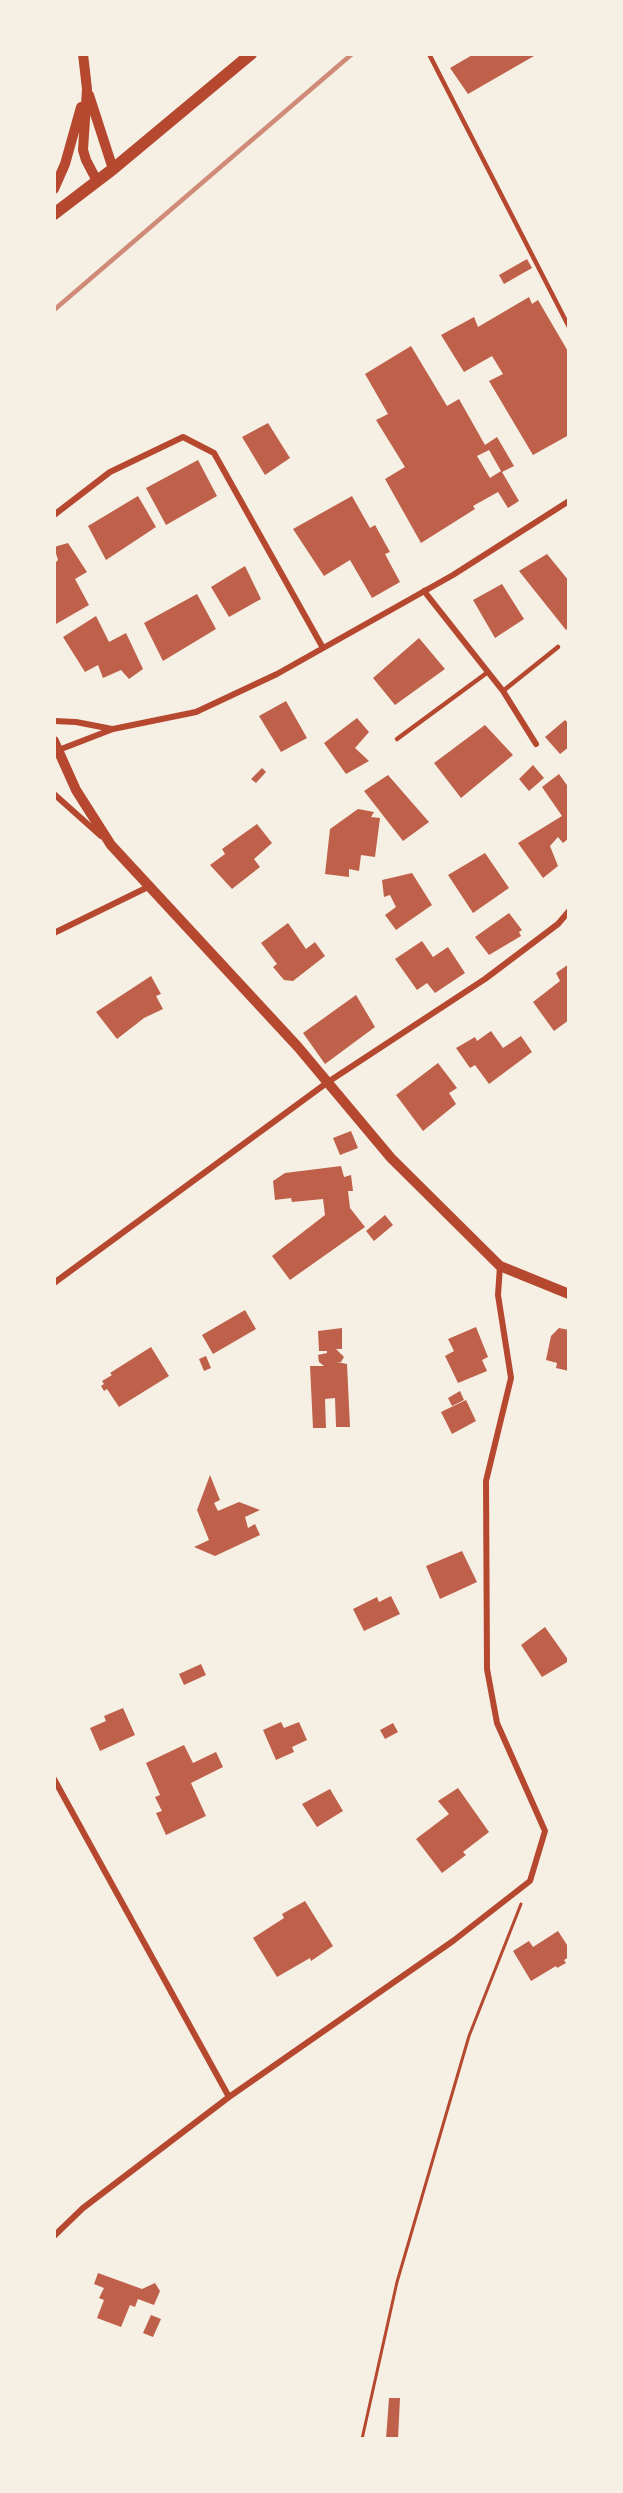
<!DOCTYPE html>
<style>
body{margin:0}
#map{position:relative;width:623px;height:2493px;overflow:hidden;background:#f6efe4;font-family:Jost,sans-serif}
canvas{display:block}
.frame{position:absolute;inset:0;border:56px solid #f6efe4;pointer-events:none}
</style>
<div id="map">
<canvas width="623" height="2493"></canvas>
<div class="frame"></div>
</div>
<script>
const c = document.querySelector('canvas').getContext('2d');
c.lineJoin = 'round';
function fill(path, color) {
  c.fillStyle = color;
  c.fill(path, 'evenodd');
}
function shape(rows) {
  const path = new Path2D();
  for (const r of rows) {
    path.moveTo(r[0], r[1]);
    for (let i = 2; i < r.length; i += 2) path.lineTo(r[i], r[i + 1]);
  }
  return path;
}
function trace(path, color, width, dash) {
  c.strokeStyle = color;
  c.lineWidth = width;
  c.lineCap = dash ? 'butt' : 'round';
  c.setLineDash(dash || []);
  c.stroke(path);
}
const building = shape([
 [474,54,533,54,534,56,468,94,450,68],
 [527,259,532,268,504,284,499,275],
 [529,297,532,304,538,300,569,353,569,435,533,455,489,381,503,374,492,356,464,372,441,335,474,317,478,327],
 [411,346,447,406,459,399,485,445,497,437,514,466,502,472,519,501,508,508,498,492,473,506,475,509,421,543,385,479,405,467,376,420,388,414,365,374],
 [489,450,501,471,490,478,477,456],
 [268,423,290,458,265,475,242,437],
 [198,460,217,496,166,525,146,488],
 [138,496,156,527,106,560,88,526],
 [352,496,370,528,375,525,390,552,385,554,400,582,372,598,350,560,324,576,293,529],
 [68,543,87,572,75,579,89,605,56,624,54,564,58,560,54,547],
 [547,554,569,581,569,627,566,630,519,571],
 [245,566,261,599,229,617,211,587],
 [502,584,524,619,495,638,473,600],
 [197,594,216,629,163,661,144,623],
 [96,616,109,642,126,633,143,669,129,679,121,670,103,678,98,665,85,672,63,637],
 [419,638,445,669,395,705,373,678],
 [286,701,307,738,281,752,259,716],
 [357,718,369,732,355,748,369,761,346,774,324,743],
 [565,720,567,722,569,721,569,747,560,754,545,737],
 [485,725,513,755,461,798,434,763],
 [533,765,544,778,529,791,519,779],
 [262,768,266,772,256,783,251,779],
 [559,774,569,788,569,838,563,843,558,837,550,846,558,866,543,878,518,843,562,816,542,787],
 [388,775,429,822,403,841,364,791],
 [358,809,374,812,371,817,380,818,375,857,361,855,359,871,349,869,349,877,325,874,330,829],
 [257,824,272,843,254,859,260,867,232,889,210,865,225,854,222,849],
 [485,853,509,888,473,913,448,875],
 [412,873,432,905,396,930,385,915,396,907,390,895,384,897,382,880],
 [509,913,522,930,519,932,521,936,489,955,475,937],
 [288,923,306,949,315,942,325,956,293,981,284,980,273,967,277,964,261,943],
 [422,941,433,957,448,947,465,973,435,993,427,983,417,990,395,959],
 [569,964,569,1020,554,1031,533,1002,560,981,556,973],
 [151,976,161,994,156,996,163,1009,144,1018,117,1039,96,1012],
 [356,995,375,1027,325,1064,303,1033],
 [491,1031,503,1048,521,1036,532,1052,489,1084,475,1065,470,1068,456,1048,475,1037,477,1041],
 [438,1063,457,1088,449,1093,456,1104,423,1131,396,1095],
 [351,1131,358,1148,340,1155,333,1138],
 [341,1166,344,1177,351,1175,353,1191,348,1191,350,1208,365,1227,290,1280,272,1256,325,1215,323,1199,292,1202,291,1198,275,1200,273,1181,285,1173],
 [385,1215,393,1225,374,1241,366,1231],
 [245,1310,256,1329,213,1354,202,1335],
 [476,1327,488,1357,482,1360,487,1371,458,1383,445,1356,454,1351,448,1339],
 [342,1328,342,1349,336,1349,344,1357,341,1362,337,1362,347,1364,350,1427,336,1427,335,1398,325,1399,326,1428,313,1428,310,1366,324,1366,319,1362,318,1355,327,1353,327,1351,319,1351,318,1331],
 [559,1328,569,1330,569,1371,556,1368,557,1363,546,1360,551,1336],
 [151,1347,169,1376,119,1407,107,1389,104,1391,101,1386,104,1384,102,1381,112,1375,110,1373],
 [206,1356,211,1368,204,1371,199,1359],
 [460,1391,464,1400,452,1406,448,1398],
 [466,1400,476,1421,452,1434,441,1412],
 [210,1475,220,1500,214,1503,218,1511,239,1502,260,1510,245,1517,248,1528,255,1524,260,1535,215,1556,194,1547,209,1540,197,1510],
 [462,1551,477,1582,440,1599,426,1566],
 [391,1596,400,1614,364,1631,353,1609,377,1597,379,1602],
 [545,1627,569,1661,542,1677,521,1645],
 [201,1664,206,1675,184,1685,179,1674],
 [123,1708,135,1735,100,1751,90,1728,106,1721,104,1716],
 [281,1722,284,1728,299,1722,307,1740,292,1747,294,1752,276,1760,263,1730],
 [393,1723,398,1732,385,1739,380,1730],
 [184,1745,193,1763,216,1752,223,1767,191,1783,206,1816,166,1835,156,1813,162,1811,155,1797,160,1795,146,1763],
 [458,1788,489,1832,463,1852,466,1855,442,1873,416,1839,449,1814,438,1801],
 [330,1789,343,1811,317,1827,302,1804],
 [305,1901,333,1946,311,1961,310,1958,277,1977,253,1938,284,1918,282,1914],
 [558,1931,569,1948,569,1957,564,1960,566,1963,557,1968,556,1966,531,1981,513,1951,529,1941,533,1947],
 [98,2273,142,2289,155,2283,160,2291,154,2305,138,2299,135,2307,130,2305,121,2327,97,2318,104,2300,99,2298,104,2288,94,2284],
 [151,2315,161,2319,153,2337,143,2333],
 [389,2398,400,2398,398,2439,386,2439]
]);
const path = shape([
 [362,2439,397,2282,469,2036,521,1904]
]);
const service = shape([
 [429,54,569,327],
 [503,691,558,647],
 [397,739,488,672]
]);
const minor = shape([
 [54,515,110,472,183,437,214,453,323,648],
 [424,591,503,691,536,744],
 [54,721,76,722,112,729],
 [56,751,113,729,196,712,277,674,453,575,569,501],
 [54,794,101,836],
 [54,933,148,887],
 [54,1283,328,1082,485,979,558,924,569,911],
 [54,1779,229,2097],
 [54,2236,83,2208,229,2097,453,1941,530,1881,545,1831,497,1723,487,1669,486,1481,511,1378,498,1295,500,1266]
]);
const tertiary = shape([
 [83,54,87,89,83,150,86,160,97,181],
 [89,95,113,169],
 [54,189,65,164,81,107],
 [54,741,76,790,111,845,298,1047,391,1158,500,1266,569,1294]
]);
const secondary = shape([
 [54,214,113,169,251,54]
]);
const rail = shape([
 [54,310,352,54]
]);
fill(building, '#bf614a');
trace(path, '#b5482f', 3);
trace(service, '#b5482f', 4.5);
trace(minor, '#b5482f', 6);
trace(tertiary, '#b5482f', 10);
trace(secondary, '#b5482f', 12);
trace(rail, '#cf8b77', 4.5);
</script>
